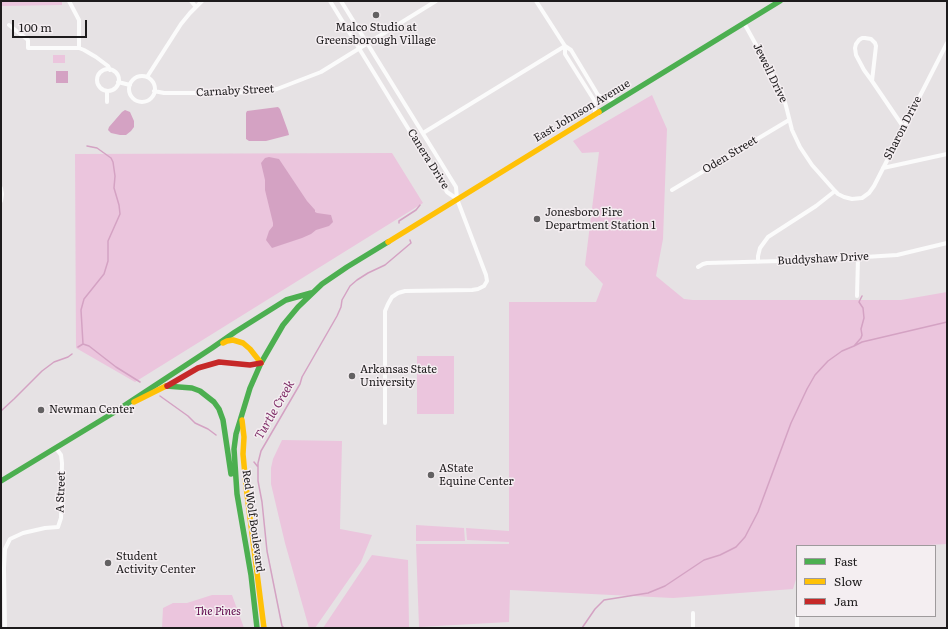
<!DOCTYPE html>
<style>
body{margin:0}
#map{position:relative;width:948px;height:629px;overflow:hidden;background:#e6e2e4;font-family:Literata,serif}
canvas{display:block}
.frame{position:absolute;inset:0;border:2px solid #1d1b1c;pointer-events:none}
.legend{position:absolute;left:796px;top:545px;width:140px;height:72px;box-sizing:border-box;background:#f4eef1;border:1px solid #9e9a9c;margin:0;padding:5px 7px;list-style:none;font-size:12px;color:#1d1b1c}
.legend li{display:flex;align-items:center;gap:8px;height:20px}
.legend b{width:20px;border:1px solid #9e9a9c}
.scale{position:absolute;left:12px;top:20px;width:75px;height:18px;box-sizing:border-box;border:2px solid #1d1b1c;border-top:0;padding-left:5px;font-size:12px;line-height:14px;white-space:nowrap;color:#1d1b1c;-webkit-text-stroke:3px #f4eef1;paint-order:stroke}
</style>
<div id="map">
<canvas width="948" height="629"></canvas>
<div class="frame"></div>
<ul class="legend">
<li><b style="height:5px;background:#4caf50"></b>Fast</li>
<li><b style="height:5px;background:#ffc107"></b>Slow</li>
<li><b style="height:5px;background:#c62828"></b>Jam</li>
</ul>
<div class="scale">100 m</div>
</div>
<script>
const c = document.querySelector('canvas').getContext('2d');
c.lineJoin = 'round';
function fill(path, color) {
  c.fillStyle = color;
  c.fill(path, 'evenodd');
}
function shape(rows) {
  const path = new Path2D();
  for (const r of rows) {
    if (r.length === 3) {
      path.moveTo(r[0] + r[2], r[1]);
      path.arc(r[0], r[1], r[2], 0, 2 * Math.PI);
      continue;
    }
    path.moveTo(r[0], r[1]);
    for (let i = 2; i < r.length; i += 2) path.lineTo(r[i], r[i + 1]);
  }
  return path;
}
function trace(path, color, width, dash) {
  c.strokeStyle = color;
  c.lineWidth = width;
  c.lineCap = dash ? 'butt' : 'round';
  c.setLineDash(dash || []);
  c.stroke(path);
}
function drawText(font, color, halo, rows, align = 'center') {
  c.font = font + ' Literata,serif';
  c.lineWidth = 3;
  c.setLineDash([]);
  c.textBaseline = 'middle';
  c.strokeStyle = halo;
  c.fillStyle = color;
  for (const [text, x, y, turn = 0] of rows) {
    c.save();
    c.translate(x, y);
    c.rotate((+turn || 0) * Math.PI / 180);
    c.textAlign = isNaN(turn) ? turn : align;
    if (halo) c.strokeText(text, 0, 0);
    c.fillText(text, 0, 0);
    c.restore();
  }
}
const green = shape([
 [1,1,62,1,62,5,1,6],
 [53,55,65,55,65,63,53,63],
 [652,95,667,129,663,239,656,276,684,299,693,300,901,300,947,292,947,544,908,546,797,546,797,576,793,589,673,598,510,590,509,622,419,627,416,544,509,544,509,542,467,540,466,528,509,531,509,302,596,302,603,284,585,265,599,152,582,153,573,141],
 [392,153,423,203,135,382,76,348,75,154],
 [417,356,454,356,454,414,417,414],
 [282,440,342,441,340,529,372,535,361,562,315,628,309,628,285,543,271,484,271,468,273,459],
 [416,525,464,528,465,541,416,541],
 [372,555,408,560,409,628,323,628],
 [212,595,232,595,244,628,162,628,163,608,173,603,187,603]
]);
const water = shape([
 [56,71,68,71,68,83,56,83],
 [278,107,280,109,288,131,289,135,266,141,249,141,246,139,246,113,247,111],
 [125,110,130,112,134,121,134,127,131,131,126,135,120,135,111,133,108,130,109,127,122,112],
 [269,157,279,159,307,201,315,210,315,212,317,213,331,215,333,222,329,226,316,230,311,234,302,238,272,248,266,240,269,231,273,226,273,223,265,190,265,180,261,163,265,158]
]);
const stream = shape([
 [87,146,97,148,111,158,113,162,115,176,114,188,119,205,120,214,108,241,108,261,104,274,84,299,81,310,83,344,89,346,116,367,140,382],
 [399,223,399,221,416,210,420,205],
 [854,346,862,342,947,322],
 [78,347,83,344],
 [160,396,188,416,195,423,208,429,216,435],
 [1,411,14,399,42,371,54,362,68,357,72,354],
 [254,462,258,467],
 [284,628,282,626,267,551,262,502,258,481,258,463,261,451,300,384,302,377,337,316,341,307,342,300,350,286,357,280,368,273,385,265,411,243,410,240],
 [582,628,595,609,604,600,648,593,665,586,704,560,720,555,736,547,745,537,758,512,791,423,807,389,815,375,828,361,842,351,854,346,861,338,862,335,861,329,864,318,863,308,859,302,862,296]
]);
const street = shape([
 [69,1,79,20,79,48],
 [191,1,196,7],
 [330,1,447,192,457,199],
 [341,1,456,187,457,199,486,275,487,281,484,286,478,289,472,290,405,291,398,293,392,297,388,304,385,311,385,423],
 [744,23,782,92,786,106,792,130,800,147,812,165,835,191,838,194,844,197,852,199,862,198,869,193,874,186,947,43],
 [9,25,28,40,28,48,79,48,84,50,96,57,108,66,110,70],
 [862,38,865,38,871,39,875,43,876,46,872,81,864,70,856,55,855,48,856,44,859,40,862,38],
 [108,80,11],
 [142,89,13],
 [147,77,181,24,190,13,202,1],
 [872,81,904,128],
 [118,82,130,85],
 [154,91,164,93,222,93,255,92,277,89,321,72,436,1],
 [107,102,107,91],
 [595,114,595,104,594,100,565,54,565,46,571,50,598,95,604,98,616,101],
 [423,133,565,46,536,1],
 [883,168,947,154],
 [1,188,2,194,1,201],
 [672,190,789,120],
 [758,262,758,256,760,248,768,237,816,206,835,191],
 [698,267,703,264,707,263,817,260,897,255,947,243],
 [857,296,858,258],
 [797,616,797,628],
 [5,628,4,568,5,549,10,539,23,533,45,528,58,527,61,518,62,463,61,455,56,448],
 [693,628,693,613]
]);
const fast = shape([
 [599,112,780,1],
 [212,348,235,332,286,300,311,293],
 [166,386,192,388,200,391,214,402,219,409,223,420,231,474],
 [1,481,113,413,212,348],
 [257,628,251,575,237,494,234,449,236,434,250,388,261,363,283,325,298,307,322,284,347,267,388,242]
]);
const slow = shape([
 [388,242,599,112],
 [223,343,227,341,233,340,243,343,250,349,261,363],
 [134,402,166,386],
 [242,420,244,437,243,454,246,486,264,628]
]);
const jam = shape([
 [167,386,198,368,219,362,250,365,261,363]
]);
const markers = [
 [376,15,4,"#636162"],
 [537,219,4,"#636162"],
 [352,376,4,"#636162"],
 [41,410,4,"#636162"],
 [431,475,4,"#636162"],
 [108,563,4,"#636162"]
];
const poiNames = [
 ["Malco Studio at",376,28,"center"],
 ["Greensborough Village",376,41,"center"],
 ["Jonesboro Fire",545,213],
 ["Department Station 1",545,226],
 ["Arkansas State",360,370],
 ["University",360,383],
 ["Newman Center",49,410],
 ["AState",439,469],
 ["Equine Center",439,482],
 ["Student",116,557],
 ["Activity Center",116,570]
];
const streetNames = [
 ["Jewell Drive",770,73,64],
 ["Carnaby Street",235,91,-3],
 ["East Johnson Avenue",582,111,-31],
 ["Sharon Drive",903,128,-63],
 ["Oden Street",730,155,-31],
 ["Canera Drive",428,159,58],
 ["Buddyshaw Drive",823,259,-3],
 ["A Street",61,492,-88],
 ["Red Wolf Boulevard",253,521,82]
];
const parkNames = [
 ["The Pines",218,612]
];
const waterNames = [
 ["Turtle Creek",275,410,-60]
];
fill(green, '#ebc5dd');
fill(water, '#d4a2c3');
trace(stream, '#d4a2c3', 1.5);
trace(street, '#fbfbfb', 4);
trace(fast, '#4caf50', 5.5);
trace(slow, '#ffc107', 5.5);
trace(jam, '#c62828', 5.5);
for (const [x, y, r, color] of markers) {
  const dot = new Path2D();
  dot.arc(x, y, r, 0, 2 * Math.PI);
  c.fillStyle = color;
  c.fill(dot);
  trace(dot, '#f4eef1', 1.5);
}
drawText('11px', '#1d1b1c', '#f4eef1', poiNames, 'left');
drawText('11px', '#1d1b1c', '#f4eef1', streetNames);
drawText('italic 11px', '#5c0448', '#f4eef1', parkNames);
drawText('italic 12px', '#7d2a65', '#f4eef1', waterNames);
</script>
